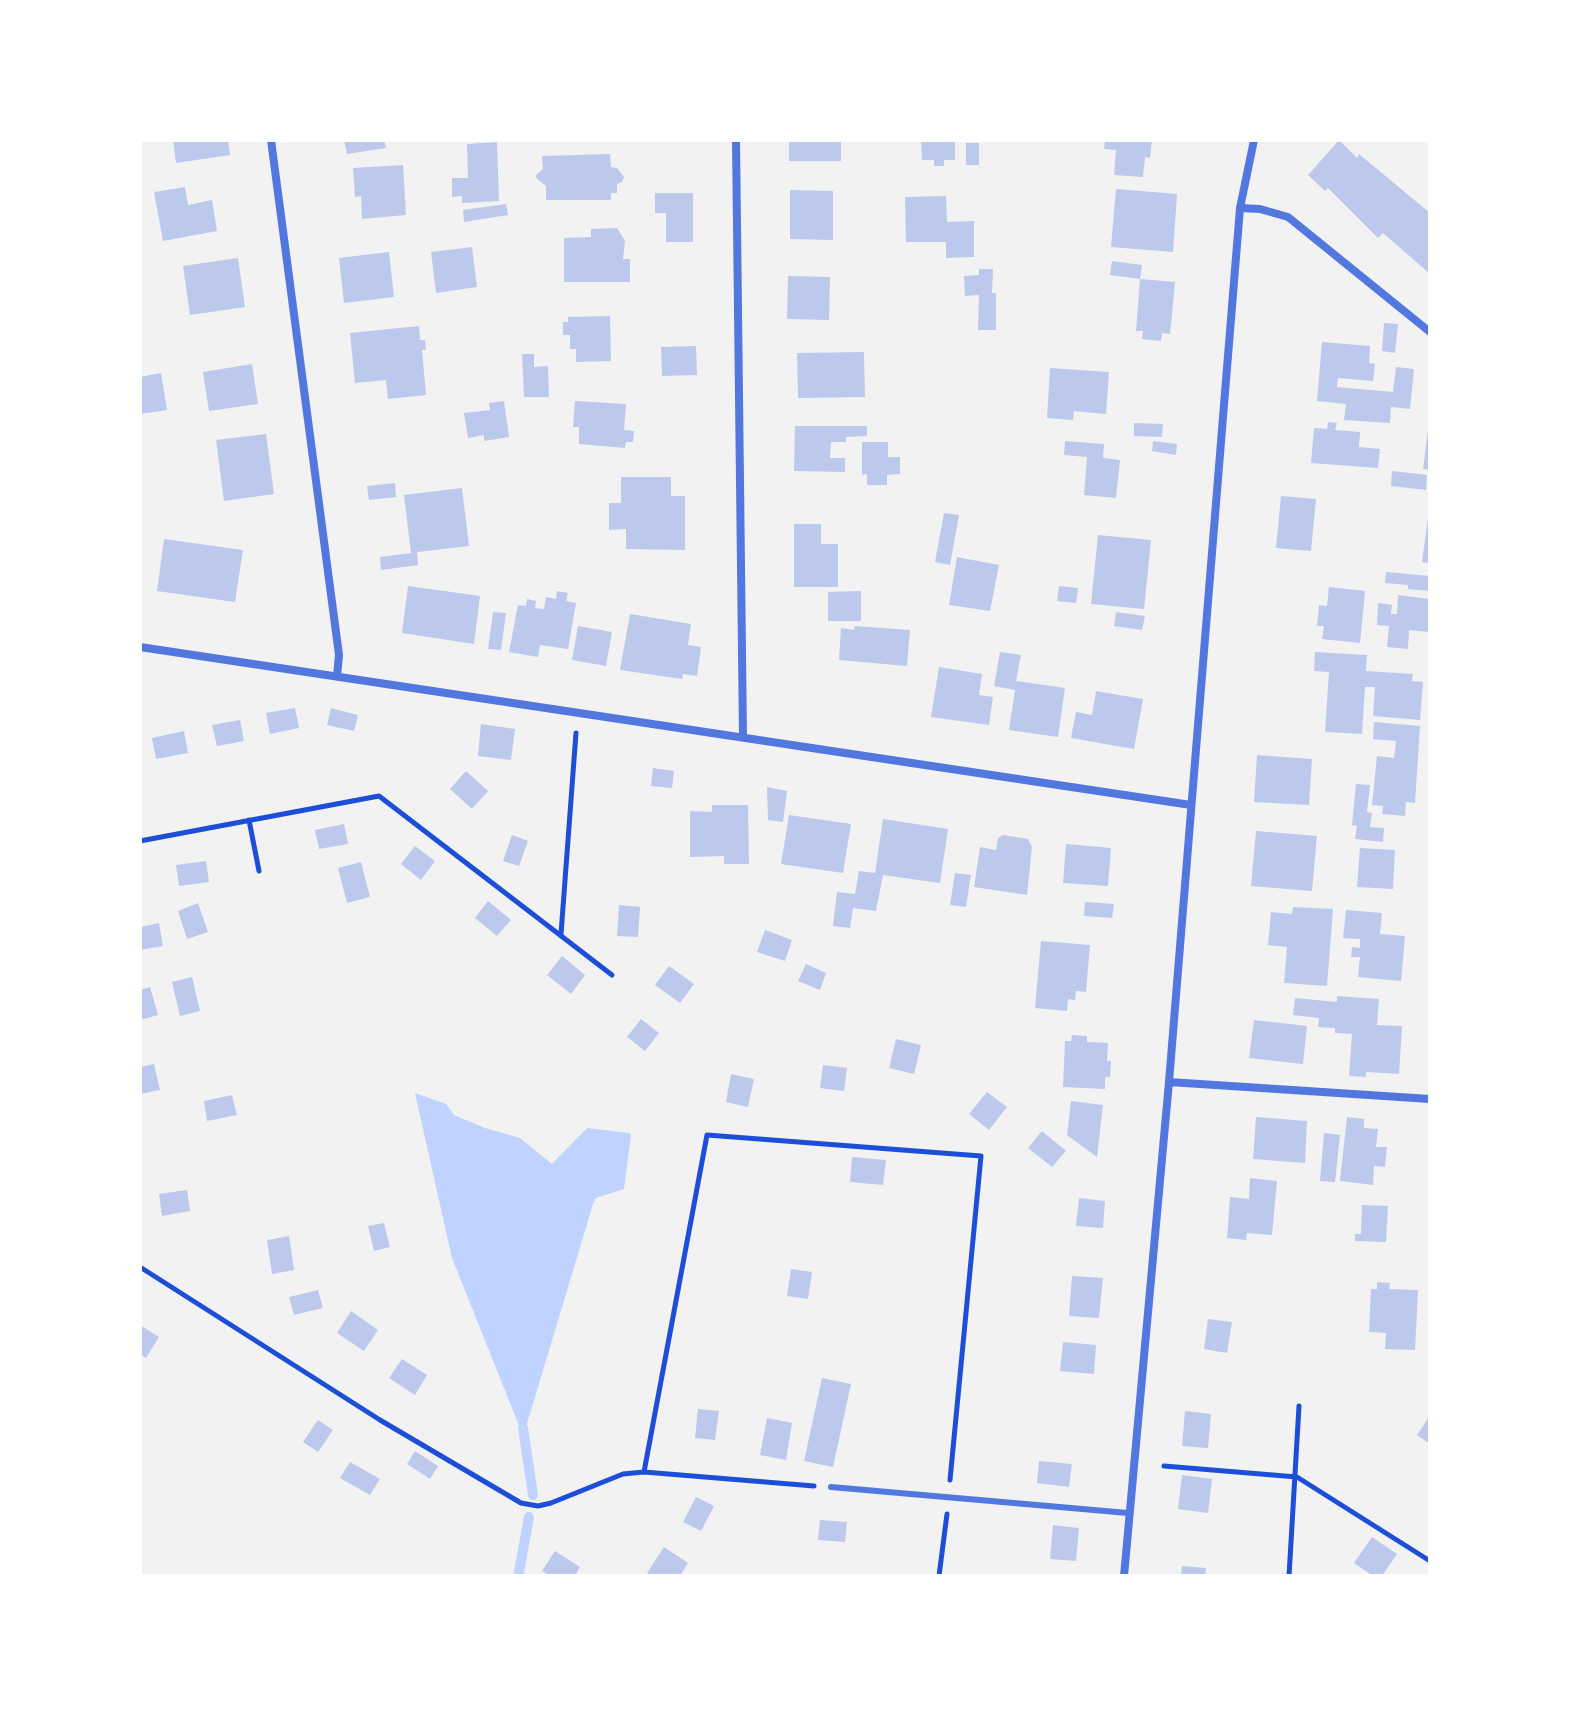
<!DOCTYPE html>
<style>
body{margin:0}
#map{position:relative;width:1570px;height:1716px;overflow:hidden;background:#f2f2f2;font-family:"Libre Baskerville",serif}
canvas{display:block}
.frame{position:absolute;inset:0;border:142px solid #fff;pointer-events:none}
</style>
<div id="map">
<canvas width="1570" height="1716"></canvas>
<div class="frame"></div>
</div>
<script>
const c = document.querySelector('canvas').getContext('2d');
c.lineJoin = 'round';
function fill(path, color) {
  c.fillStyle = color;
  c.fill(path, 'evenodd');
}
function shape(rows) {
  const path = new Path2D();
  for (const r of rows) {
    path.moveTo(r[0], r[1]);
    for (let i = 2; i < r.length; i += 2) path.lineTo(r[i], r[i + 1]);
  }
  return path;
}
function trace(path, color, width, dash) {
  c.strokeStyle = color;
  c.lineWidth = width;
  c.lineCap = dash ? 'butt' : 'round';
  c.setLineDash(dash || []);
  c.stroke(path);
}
const water = shape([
 [415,1093,446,1104,454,1115,485,1128,520,1138,552,1164,587,1128,629,1133,631,1135,624,1189,596,1198,593,1204,526,1427,520,1428,452,1258]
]);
const stream = shape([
 [523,1428,533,1495],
 [520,1576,519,1572,529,1517]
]);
const building = shape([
 [173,140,228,140,230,155,176,163],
 [344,140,384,140,386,148,347,154],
 [789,140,841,140,841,161,789,161],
 [921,140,955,140,955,160,944,160,944,166,934,166,934,160,922,160],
 [1105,140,1152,140,1150,158,1145,157,1143,177,1114,175,1116,150,1104,149],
 [1339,140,1357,158,1359,154,1430,213,1430,274,1383,233,1378,238,1328,188,1325,191,1308,175],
 [497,142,499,201,462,203,462,196,452,197,452,178,468,178,467,144],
 [966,143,979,143,979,165,966,165],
 [610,154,611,167,617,168,624,177,622,182,617,184,617,193,611,193,611,200,546,200,546,186,537,179,536,175,543,169,542,156],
 [403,165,406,215,362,219,361,196,355,197,353,168],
 [185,187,188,205,212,200,217,231,163,241,154,192],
 [1116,189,1177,194,1173,252,1111,247],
 [790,190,833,191,833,240,790,239],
 [655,193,693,193,693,242,666,242,666,213,655,213],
 [946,196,947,222,974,221,974,257,946,258,946,242,906,242,905,197],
 [506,204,508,215,464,222,463,210],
 [617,228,625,241,623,259,630,259,630,282,564,282,564,238,591,237,591,229],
 [472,247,477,287,436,293,431,252],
 [389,252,394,297,344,303,339,258],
 [238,258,245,307,190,315,183,266],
 [1112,261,1142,265,1140,279,1110,275],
 [979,269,993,269,992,293,996,293,996,330,978,330,979,295,965,296,964,276,979,275],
 [788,276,830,277,829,320,787,319],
 [1140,279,1175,282,1170,334,1162,333,1161,341,1142,339,1143,331,1136,331],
 [610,316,611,361,576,362,576,349,570,349,570,335,563,335,563,322,568,322,568,317],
 [1384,323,1398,324,1395,353,1382,351],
 [419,326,420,340,425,340,426,350,422,350,426,395,388,399,386,380,355,383,350,333],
 [1322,342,1370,346,1369,363,1375,364,1373,381,1338,378,1337,387,1393,392,1396,367,1414,369,1410,409,1391,407,1390,423,1344,420,1346,404,1317,401],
 [696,346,697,375,662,376,661,347],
 [864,352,865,397,798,398,797,353],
 [522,354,534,354,534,367,548,366,549,397,524,397],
 [252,364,258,404,209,411,203,372],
 [1050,368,1109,372,1106,414,1074,411,1073,420,1047,418],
 [161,373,167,410,140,414,140,377],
 [504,401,509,437,484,441,484,435,468,438,464,413,490,410,489,403],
 [575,401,626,404,624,430,634,431,633,442,626,442,625,448,579,444,579,427,573,427],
 [1328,422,1337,423,1335,430,1360,432,1359,447,1380,449,1378,468,1311,463,1314,428,1327,429],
 [1134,423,1163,424,1162,437,1134,436],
 [795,426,867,426,867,436,846,437,846,442,831,442,830,458,845,458,845,472,794,471],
 [1428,430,1430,430,1430,470,1423,469],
 [266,434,274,494,224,501,216,440],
 [1065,441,1104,444,1103,458,1120,460,1116,498,1084,495,1087,457,1064,455],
 [1153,441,1177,444,1176,455,1152,451],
 [862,442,888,442,888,457,900,457,900,474,887,475,887,485,867,485,867,474,862,475],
 [1392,471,1427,475,1426,490,1391,486],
 [621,477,671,477,671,496,685,496,685,550,626,549,626,529,609,530,609,503,621,503],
 [395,483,396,497,369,500,367,486],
 [462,488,469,546,417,552,418,565,381,570,380,557,411,553,404,495],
 [1281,496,1316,499,1311,551,1276,548],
 [944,513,959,515,950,565,935,562],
 [1428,518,1430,518,1430,563,1422,562],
 [794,524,821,524,821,544,838,544,838,587,794,587],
 [1098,535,1151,540,1144,609,1091,604],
 [164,539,243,550,235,602,157,591],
 [957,557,999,565,990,611,949,605],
 [1386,572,1430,576,1430,591,1408,589,1408,585,1385,583],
 [408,586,480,596,474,644,402,633],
 [1059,586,1078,588,1076,603,1057,601],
 [1329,587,1365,591,1360,643,1322,639,1324,626,1317,626,1319,605,1327,606],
 [557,591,568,593,566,601,576,603,568,649,540,645,538,657,509,652,518,605,526,606,527,599,536,601,535,608,544,609,546,597,556,599],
 [861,591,861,621,828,621,828,592],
 [1398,595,1430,599,1430,632,1409,630,1408,649,1387,647,1389,626,1377,625,1378,603,1392,605,1391,614,1397,614],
 [493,612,506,613,501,650,488,649],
 [1116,612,1145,616,1142,630,1114,626],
 [630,614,691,624,688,645,701,647,697,676,683,674,682,679,620,670],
 [578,626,612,632,606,666,572,660],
 [855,626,910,630,907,666,839,660,841,628,854,630],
 [1000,652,1021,655,1016,681,1065,688,1058,737,1009,730,1015,690,994,686],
 [1315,652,1367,655,1366,671,1413,674,1412,681,1423,682,1420,720,1373,716,1375,687,1365,687,1362,734,1325,732,1329,672,1314,671],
 [939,667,982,674,979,695,993,697,989,725,931,717],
 [1096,691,1143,699,1134,749,1071,738,1076,712,1092,715],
 [295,708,299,728,270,734,266,713],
 [331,708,358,715,354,731,327,725],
 [240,720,244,741,217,746,212,725],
 [1374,722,1420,726,1415,803,1406,802,1405,816,1382,814,1383,806,1372,805,1377,756,1394,758,1396,741,1373,739],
 [481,724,515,729,511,760,478,756],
 [184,731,188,753,156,759,152,738],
 [1257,755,1312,759,1309,805,1254,802],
 [653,768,674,771,672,788,651,786],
 [466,771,488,791,472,809,450,789],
 [1356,784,1370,785,1367,812,1372,813,1370,827,1384,828,1383,842,1355,839,1357,826,1352,825],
 [767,787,787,791,783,822,768,820],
 [712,805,748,805,749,864,724,864,724,856,690,857,690,811,712,812],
 [789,815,851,824,843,873,781,864],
 [883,819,948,829,940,883,883,875,876,911,853,908,850,928,833,926,837,892,855,894,859,871,875,873],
 [344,824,348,844,319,849,315,830],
 [1256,831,1317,836,1312,891,1251,886],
 [512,835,528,841,519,866,503,861],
 [1003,835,1028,839,1032,847,1027,895,974,887,980,847,996,850,998,838],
 [1066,844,1111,848,1108,886,1063,883],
 [415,846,435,861,421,880,401,864],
 [1360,848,1395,850,1393,889,1357,887],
 [206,861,209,882,179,886,176,865],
 [361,862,370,897,347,903,338,868],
 [955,873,971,875,966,907,950,905],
 [488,901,511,920,497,936,475,918],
 [1085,902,1114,904,1112,918,1084,916],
 [198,903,208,932,187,939,178,911],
 [619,905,640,907,638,937,617,936],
 [1293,907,1333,909,1327,986,1284,983,1287,947,1268,945,1271,912,1292,914],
 [1346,910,1382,913,1380,934,1405,936,1401,981,1358,977,1360,957,1351,957,1352,947,1360,948,1360,939,1343,938],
 [159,923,163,946,140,950,140,927],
 [765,930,792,940,785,961,757,952],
 [1041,941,1090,945,1086,992,1076,991,1075,1000,1068,999,1067,1011,1035,1008],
 [562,956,585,975,571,994,547,975],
 [806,964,826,973,820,990,798,981],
 [669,966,694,984,680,1003,655,985],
 [192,977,200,1011,180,1016,172,982],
 [150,987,158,1015,140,1020,140,990],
 [1337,996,1379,999,1377,1025,1402,1026,1399,1074,1366,1072,1366,1077,1349,1076,1352,1034,1335,1033,1335,1028,1318,1027,1319,1018,1293,1015,1295,998,1337,1002],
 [641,1019,659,1033,645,1051,627,1037],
 [1254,1020,1307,1026,1303,1064,1249,1058],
 [1072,1035,1087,1036,1087,1042,1108,1043,1107,1061,1111,1061,1110,1077,1105,1077,1105,1089,1063,1087,1065,1041,1071,1041],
 [896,1039,921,1045,914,1074,889,1068],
 [154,1064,160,1090,140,1094,140,1067],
 [823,1065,847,1068,844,1091,820,1088],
 [731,1074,754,1079,748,1107,726,1102],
 [987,1092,1007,1107,989,1130,969,1114],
 [232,1095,237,1115,207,1121,204,1101],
 [1071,1101,1103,1105,1097,1157,1067,1135],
 [1256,1117,1307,1121,1305,1163,1253,1159],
 [1347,1117,1364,1119,1364,1128,1378,1129,1376,1147,1387,1147,1385,1167,1374,1166,1373,1185,1340,1181],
 [1042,1131,1066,1151,1052,1167,1028,1148],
 [1324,1133,1340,1135,1335,1182,1320,1181],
 [852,1157,886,1160,883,1185,850,1182],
 [1250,1178,1277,1181,1272,1235,1247,1233,1246,1240,1227,1238,1230,1197,1249,1199],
 [187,1190,190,1211,162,1216,159,1194],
 [1079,1198,1105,1201,1103,1228,1076,1226],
 [1362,1205,1388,1206,1386,1242,1355,1241,1355,1234,1361,1234],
 [384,1223,390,1247,374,1251,368,1226],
 [289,1236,294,1270,272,1274,267,1240],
 [791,1269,812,1272,808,1299,787,1296],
 [1072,1276,1103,1278,1099,1318,1069,1316],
 [1377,1282,1390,1283,1389,1289,1418,1290,1415,1350,1385,1349,1386,1333,1369,1332,1371,1289,1377,1289],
 [318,1290,323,1308,294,1315,289,1297],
 [351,1311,378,1330,364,1351,337,1333],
 [1208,1319,1232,1322,1227,1353,1204,1349],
 [140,1325,159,1337,146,1358,140,1354],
 [1063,1342,1096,1345,1094,1374,1060,1371],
 [402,1359,427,1375,415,1395,389,1378],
 [822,1378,851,1384,833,1467,804,1461],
 [698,1409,719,1411,715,1440,695,1438],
 [1185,1411,1211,1414,1208,1448,1182,1446],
 [767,1418,792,1423,786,1460,760,1455],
 [1428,1418,1430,1420,1430,1444,1417,1435],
 [318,1420,333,1430,318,1452,303,1442],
 [415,1451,438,1466,430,1479,407,1464],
 [1039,1461,1072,1464,1069,1487,1037,1483],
 [350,1462,380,1479,370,1495,340,1478],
 [1182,1475,1212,1479,1208,1513,1178,1509],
 [696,1497,714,1506,701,1531,683,1522],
 [820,1520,847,1522,845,1542,818,1540],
 [1053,1525,1079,1528,1076,1561,1050,1559],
 [1372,1537,1397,1554,1382,1576,1373,1576,1354,1563],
 [664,1547,688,1563,680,1576,652,1576,647,1573],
 [555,1551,580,1567,575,1576,551,1576,542,1571],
 [1182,1566,1206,1568,1205,1576,1181,1576]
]);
const path = shape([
 [249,820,259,871],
 [140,841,379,796,612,975],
 [561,934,576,733],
 [140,1267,380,1420,521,1503,538,1506,551,1503,623,1474,644,1472,814,1486],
 [1164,1466,1297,1477,1430,1561],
 [644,1472,707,1135,981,1156,950,1480],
 [939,1576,947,1514],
 [1289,1576,1299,1406]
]);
const service = shape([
 [831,1487,1128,1513]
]);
const minor = shape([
 [271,140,339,655,337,676],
 [736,140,743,737],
 [1240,208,1260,209,1288,217,1430,332],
 [140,647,1191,805],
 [1169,1082,1430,1099],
 [1124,1576,1169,1082,1240,208,1254,140]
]);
fill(water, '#bfd3fe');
trace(stream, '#bfd3fe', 10);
fill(building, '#bdc9ec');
trace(path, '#1d4ed8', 5);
trace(service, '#5277de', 6);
trace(minor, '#5277de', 8);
</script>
